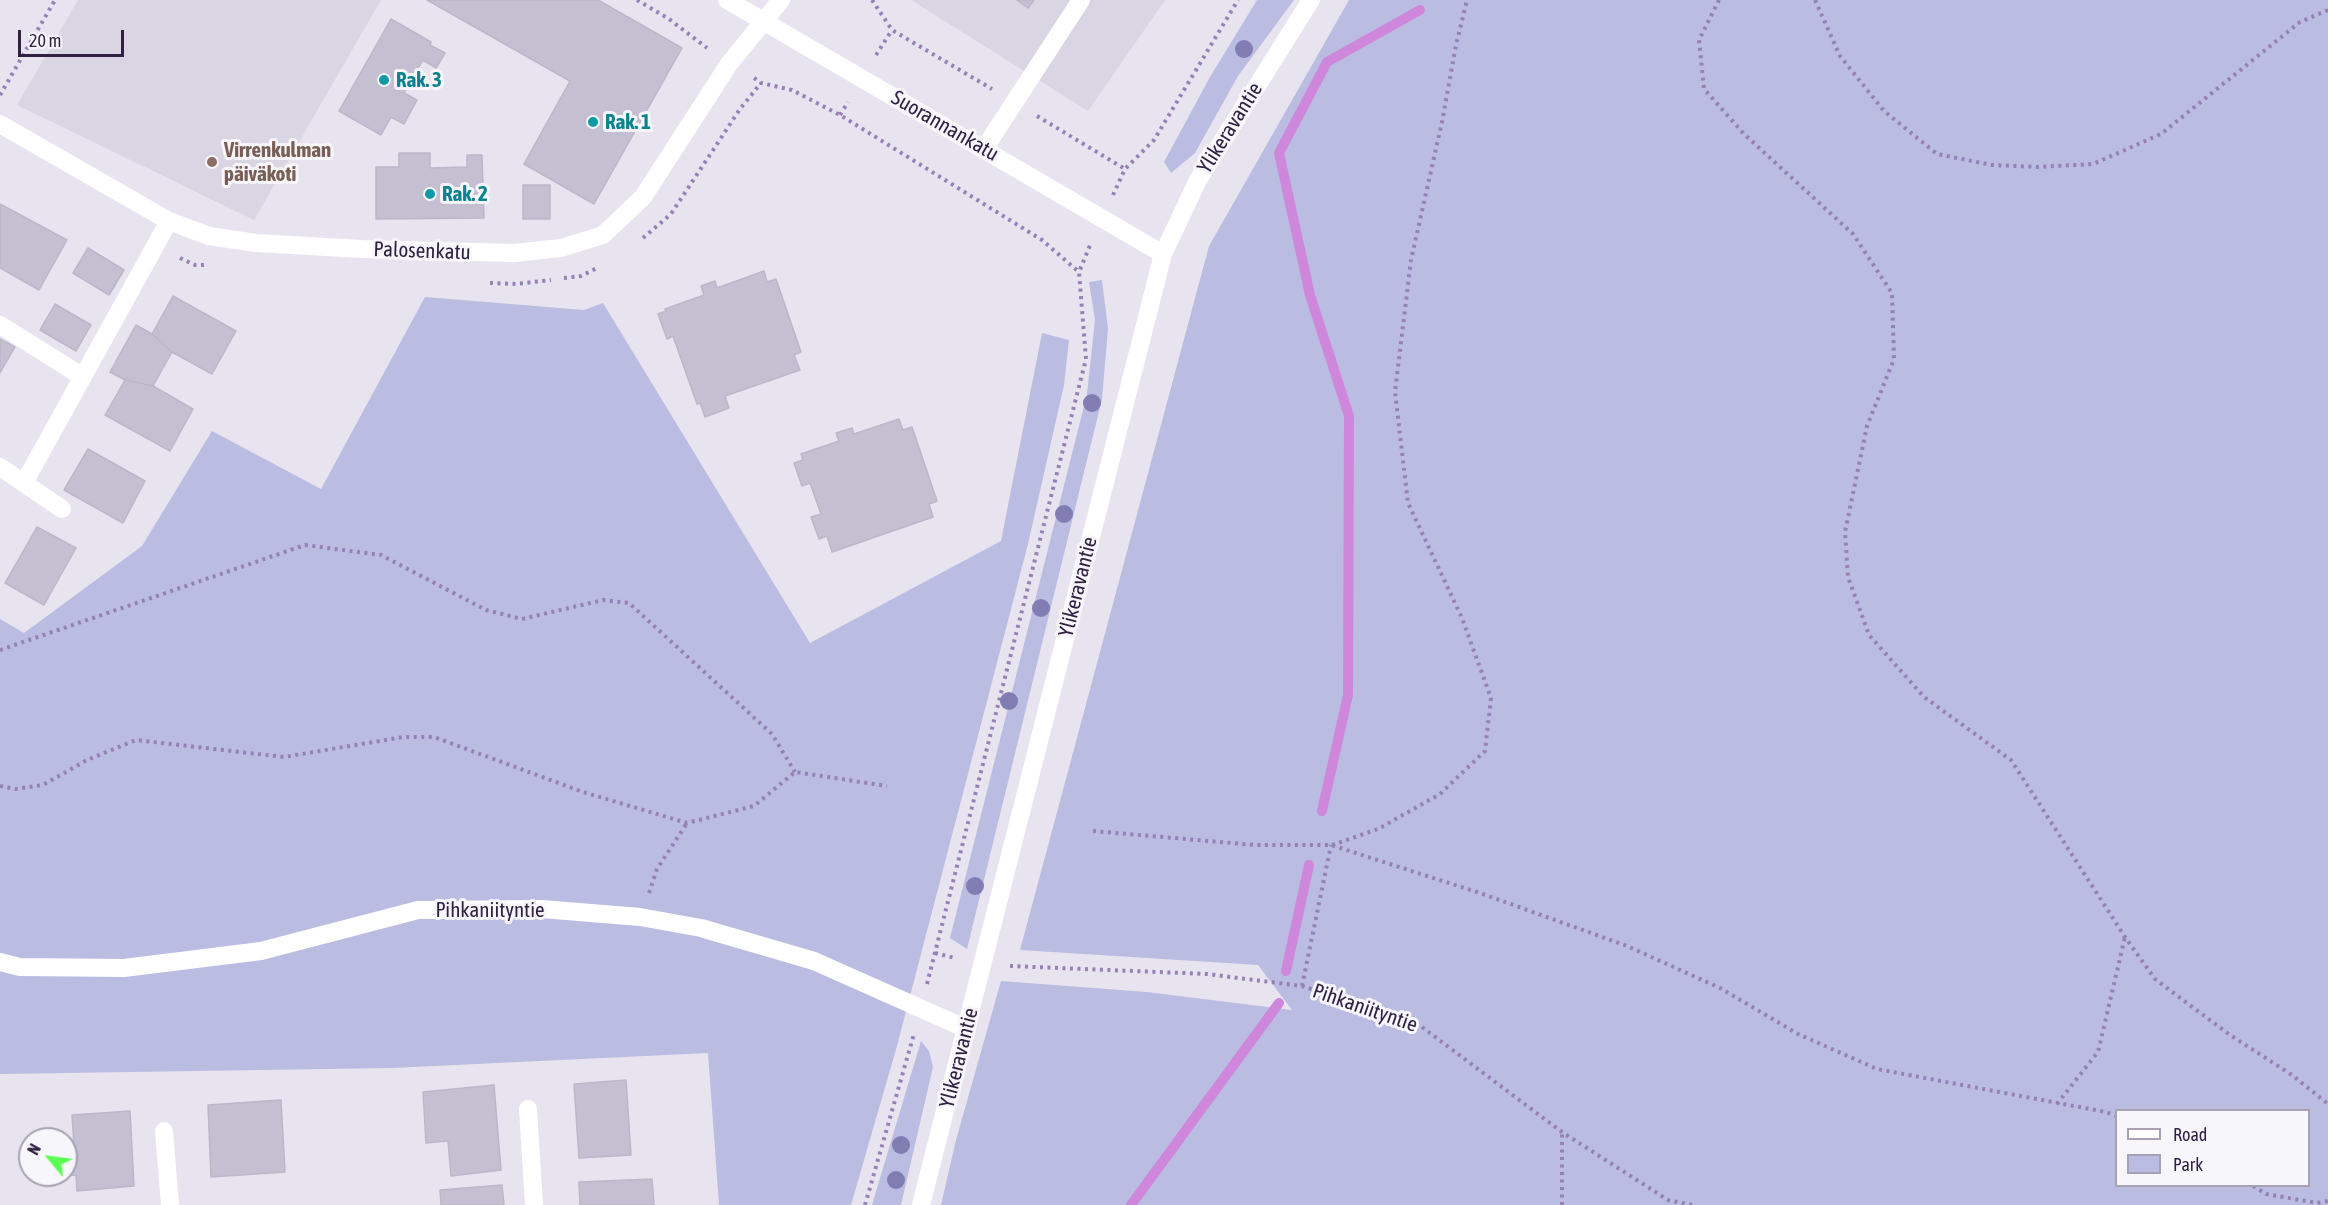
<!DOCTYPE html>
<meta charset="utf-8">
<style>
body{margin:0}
#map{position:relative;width:2328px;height:1205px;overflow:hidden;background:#e7e4ef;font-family:"Asap Condensed",sans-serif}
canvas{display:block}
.legend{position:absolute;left:2115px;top:1109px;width:195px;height:78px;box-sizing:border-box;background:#f7f6fb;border:2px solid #a7a1b2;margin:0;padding:8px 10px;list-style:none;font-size:18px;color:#302144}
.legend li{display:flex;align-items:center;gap:12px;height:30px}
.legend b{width:30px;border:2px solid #a7a1b2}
.north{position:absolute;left:18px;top:1127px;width:60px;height:60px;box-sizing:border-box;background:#f7f6fb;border:2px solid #a7a1b2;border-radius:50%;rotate:299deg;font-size:16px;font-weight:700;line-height:24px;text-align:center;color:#302144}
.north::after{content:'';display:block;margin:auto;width:21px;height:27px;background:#5bff53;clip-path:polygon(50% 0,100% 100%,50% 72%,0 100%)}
.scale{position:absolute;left:18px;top:30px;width:106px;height:27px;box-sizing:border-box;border:3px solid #302144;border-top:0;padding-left:8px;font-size:18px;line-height:21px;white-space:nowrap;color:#302144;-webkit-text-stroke:4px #f7f6fb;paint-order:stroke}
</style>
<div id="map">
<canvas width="2328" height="1205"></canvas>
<ul class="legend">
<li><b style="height:8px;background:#fff"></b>Road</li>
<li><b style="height:16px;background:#bbbce2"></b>Park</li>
</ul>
<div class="north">N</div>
<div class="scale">20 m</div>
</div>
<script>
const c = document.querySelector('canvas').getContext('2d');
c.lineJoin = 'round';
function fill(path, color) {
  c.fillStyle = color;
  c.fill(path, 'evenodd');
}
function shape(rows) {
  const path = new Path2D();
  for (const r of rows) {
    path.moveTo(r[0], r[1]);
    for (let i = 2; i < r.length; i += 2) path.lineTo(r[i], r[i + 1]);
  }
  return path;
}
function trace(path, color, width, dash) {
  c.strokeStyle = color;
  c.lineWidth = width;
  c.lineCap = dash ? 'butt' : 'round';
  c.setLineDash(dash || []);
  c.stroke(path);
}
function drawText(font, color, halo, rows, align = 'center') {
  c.font = font + ' "Asap Condensed",sans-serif';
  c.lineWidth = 6;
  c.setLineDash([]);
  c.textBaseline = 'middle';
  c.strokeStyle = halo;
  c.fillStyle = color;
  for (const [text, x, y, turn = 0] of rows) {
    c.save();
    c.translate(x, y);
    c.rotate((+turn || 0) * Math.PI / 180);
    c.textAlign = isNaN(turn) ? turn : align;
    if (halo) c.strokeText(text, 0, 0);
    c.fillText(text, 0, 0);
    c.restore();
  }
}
const built = shape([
 [78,0,381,0,254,220,17,105],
 [911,0,1165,0,1088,111]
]);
const green = shape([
 [1257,0,1294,0,1238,76,1195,153,1171,173,1164,162,1210,77],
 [1349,0,2328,0,2328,1205,941,1205,956,1140,1001,981,1147,992,1292,1010,1258,965,1020,950,1209,246],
 [2116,1110,2308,1110,2308,1186,2116,1186],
 [1102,280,1108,329,1102,399,967,949,950,938,1087,394,1095,320,1089,282],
 [425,297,584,310,603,303,810,643,1001,541,1042,333,1069,340,1064,385,1028,544,897,1046,851,1205,719,1205,708,1053,392,1068,0,1074,0,619,24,633,142,546,212,431,321,489],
 [921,1041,929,1051,933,1067,901,1205,872,1205]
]);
const stream = shape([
 [1322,811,1348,695,1349,416,1310,295,1279,153,1327,62,1420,10],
 [1286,971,1309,865],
 [1131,1205,1279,1003]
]);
const building = shape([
 [427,0,598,0,682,48,594,204,524,164,570,81,427,0],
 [1017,0,1034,0,1028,8,1017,0],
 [391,19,431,42,430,45,445,53,436,68,423,60,404,93,417,100,404,124,391,117,381,135,339,111,391,19],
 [399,153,430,153,430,168,467,167,467,155,482,155,484,218,376,219,376,167,399,167,399,153],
 [523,185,550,185,550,219,523,219,523,185],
 [0,204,67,240,39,290,0,268,0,204],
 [88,248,124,270,109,295,73,273,88,248],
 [764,271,767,282,776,279,801,352,794,355,800,370,725,396,729,408,705,417,700,403,697,404,673,336,667,339,658,314,666,311,665,309,704,295,701,286,715,281,717,288,764,271],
 [173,296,236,331,212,374,172,352,152,334,173,296],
 [55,304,91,325,76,351,40,330,55,304],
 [136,325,152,334,172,352,153,386,125,380,110,372,136,325],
 [0,339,15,347,0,373,0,339],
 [125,380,153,386,193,409,170,451,105,415,125,380],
 [899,419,903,430,912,427,937,501,929,504,933,517,832,552,827,536,819,539,811,517,821,514,810,483,802,486,794,463,803,460,801,454,839,441,836,433,852,428,854,434,899,419],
 [88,449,145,481,123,523,64,490,88,449],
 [37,527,76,548,44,605,5,583,37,527],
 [626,1080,631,1155,579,1158,574,1084,626,1080],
 [494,1085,501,1170,451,1176,448,1141,426,1143,423,1092,494,1085],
 [281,1100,285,1172,211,1177,208,1105,281,1100],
 [130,1111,134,1186,77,1191,76,1175,61,1176,61,1175,66,1175,66,1145,74,1145,72,1115,130,1111],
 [652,1179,654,1205,580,1205,579,1182,652,1179],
 [502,1185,504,1205,441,1205,440,1190,502,1185]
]);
const path = shape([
 [637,0,669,19,707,48],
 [872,0,892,30,992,89],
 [1719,0,1699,40,1704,89,1744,134,1853,234,1892,293,1894,359,1867,426,1845,532,1848,577,1869,635,1924,697,2011,760,2125,937,2155,979,2230,1035,2292,1075,2328,1104],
 [1815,0,1840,56,1884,111,1937,154,1992,165,2037,167,2093,164,2161,134,2300,22,2328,10],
 [876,55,892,30],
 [754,78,761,83,792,90,840,115,1042,240,1079,272],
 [0,95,55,0],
 [840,115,848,102],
 [1037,116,1125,169],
 [1113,195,1125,169,1154,140,1238,0],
 [643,238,671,214,740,109,761,83],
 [180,258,195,265,204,265],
 [564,278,581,276,597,268],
 [490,283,516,284,551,280],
 [0,650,305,545,381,555,486,610,522,619,603,600,629,603,772,734,795,772],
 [0,786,15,789,43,785,87,760,136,740,284,757,403,737,434,737,583,792,687,823,754,806,795,772,887,786],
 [1093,831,1255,845,1331,845,1483,894,1627,946,1720,988,1798,1034,1877,1069,2106,1112,2116,1116],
 [1332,845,1378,829,1440,794,1485,751,1491,698,1462,618,1408,503,1395,392,1411,260,1442,122,1456,45,1467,0],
 [649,893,657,869,687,823],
 [935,953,955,958],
 [1010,966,1207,974,1302,986,1418,1024,1562,1132,1668,1200,1692,1205],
 [927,984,1086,359,1079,272,1091,243],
 [1302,986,1331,845],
 [2057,1104,2098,1052,2125,937],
 [2253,1186,2266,1194,2317,1203,2328,1201],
 [865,1205,914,1034],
 [1562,1205,1562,1133]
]);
const minor = shape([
 [727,0,1163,254],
 [0,124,169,221,209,236,256,243,362,249,514,253,561,248,603,235,643,197,729,64,781,0],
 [984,149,1081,0],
 [0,325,83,377],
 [0,467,62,509],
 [24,483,169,221],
 [0,962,20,967,124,968,261,951,418,910,542,909,640,917,701,928,814,961,967,1029],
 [528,1109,534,1205],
 [164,1131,170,1205],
 [921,1205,1163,254,1198,180,1311,0]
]);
const trees = [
 [1244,49],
 [1092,403],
 [1064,514],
 [1041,608],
 [1009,701],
 [975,886],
 [901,1145],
 [896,1180]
];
const markers = [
 [384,80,6,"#0f9aa8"],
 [593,122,6,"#0f9aa8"],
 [212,162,6,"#8d6e63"],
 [430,194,6,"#0f9aa8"]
];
const cultureNames = [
 ["Rak. 3",396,80],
 ["Rak. 1",605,122],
 ["Rak. 2",442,194]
];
const streetNames = [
 ["Suorannankatu",945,126,30],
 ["Ylikeravantie",1230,128,-58],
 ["Palosenkatu",422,251,2],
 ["Ylikeravantie",1078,587,-76],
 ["Pihkaniityntie",490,910],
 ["Pihkaniityntie",1365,1008,19],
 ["Ylikeravantie",959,1058,-76]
];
const educationNames = [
 ["Virrenkulman",224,150],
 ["päiväkoti",224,174]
];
fill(built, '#d9d5e3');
fill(green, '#bbbce2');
trace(stream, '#ce87da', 10);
fill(building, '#c5c0d1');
trace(building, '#bcb6ca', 1.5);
trace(path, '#9681b6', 4, [3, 4.5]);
trace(minor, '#fff', 18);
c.fillStyle = '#817cb2';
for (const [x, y] of trees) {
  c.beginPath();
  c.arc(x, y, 9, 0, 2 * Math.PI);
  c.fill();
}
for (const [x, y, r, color] of markers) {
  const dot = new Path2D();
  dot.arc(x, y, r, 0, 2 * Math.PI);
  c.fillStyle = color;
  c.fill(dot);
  trace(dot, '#f7f6fb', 2);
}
drawText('bold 21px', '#0d838f', '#f7f6fb', cultureNames, 'left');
drawText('21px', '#302144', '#f7f6fb', streetNames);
drawText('bold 21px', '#785e54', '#f7f6fb', educationNames, 'left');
</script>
